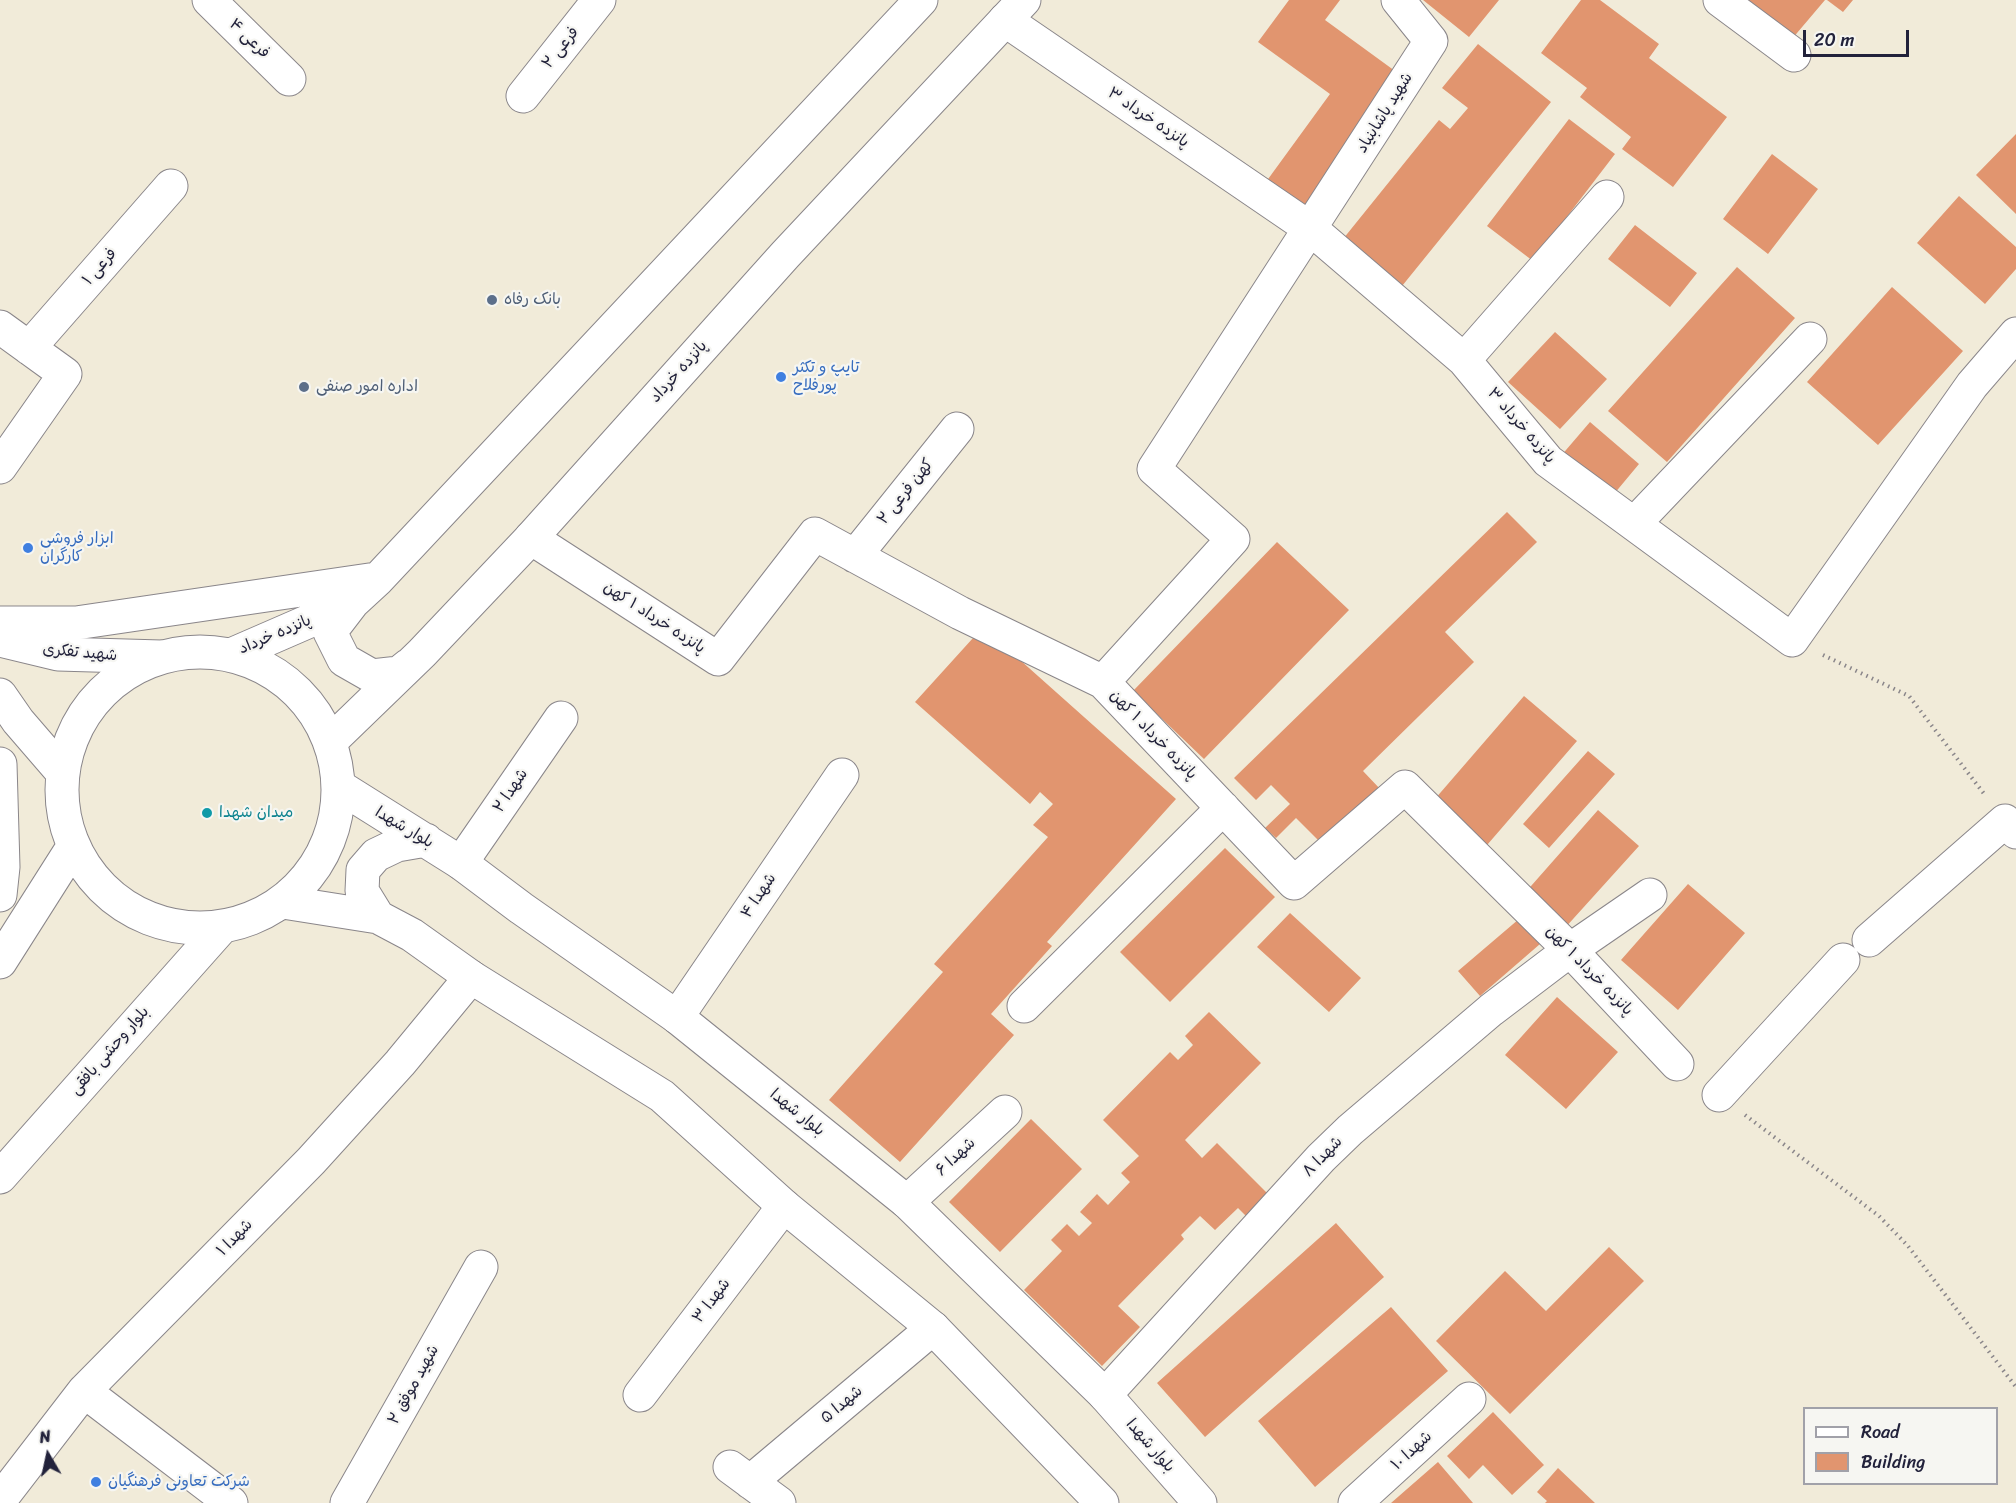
<!DOCTYPE html>
<meta charset="utf-8">
<style>
body{margin:0}
#map{position:relative;width:2016px;height:1503px;overflow:hidden;background:#f1ebd9;font-family:Sriracha,sans-serif}
canvas{display:block}
.legend{position:absolute;left:1803px;top:1407px;width:195px;height:78px;box-sizing:border-box;background:#f6f6f2;border:2px solid #a1a1a9;margin:0;padding:8px 10px;list-style:none;font-size:18px;color:#22223b}
.legend li{display:flex;align-items:center;gap:12px;height:30px}
.legend b{width:30px;border:2px solid #a1a1a9}
.north{position:absolute;left:18px;top:1425px;width:60px;height:60px;-webkit-text-stroke:4px #f6f6f2;paint-order:stroke;rotate:351deg;font-size:16px;font-weight:700;line-height:24px;text-align:center;color:#22223b}
.north::after{content:'';display:block;margin:auto;width:21px;height:27px;background:#22223b;clip-path:polygon(50% 0,100% 100%,50% 72%,0 100%)}
.scale{position:absolute;left:1803px;top:30px;width:106px;height:27px;box-sizing:border-box;border:3px solid #22223b;border-top:0;padding-left:8px;font-size:18px;line-height:21px;white-space:nowrap;color:#22223b;-webkit-text-stroke:4px #f6f6f2;paint-order:stroke}
</style>
<div id="map">
<canvas width="2016" height="1503"></canvas>
<ul class="legend">
<li><b style="height:8px;background:#fff"></b>Road</li>
<li><b style="height:16px;background:#e1956f"></b>Building</li>
</ul>
<div class="north">N</div>
<div class="scale">20 m</div>
</div>
<script>
const c = document.querySelector('canvas').getContext('2d');
c.lineJoin = 'round';
function fill(path, color) {
  c.fillStyle = color;
  c.fill(path, 'evenodd');
}
function shape(rows) {
  const path = new Path2D();
  for (const r of rows) {
    if (r.length === 3) {
      path.moveTo(r[0] + r[2], r[1]);
      path.arc(r[0], r[1], r[2], 0, 2 * Math.PI);
      continue;
    }
    path.moveTo(r[0], r[1]);
    for (let i = 2; i < r.length; i += 2) path.lineTo(r[i], r[i + 1]);
  }
  return path;
}
function trace(path, color, width, dash) {
  c.strokeStyle = color;
  c.lineWidth = width;
  c.lineCap = dash ? 'butt' : 'round';
  c.setLineDash(dash || []);
  c.stroke(path);
}
function drawText(font, color, halo, rows, align = 'center') {
  c.font = font + ' Sriracha,"Playpen Sans Arabic",sans-serif';
  c.lineWidth = 4.5;
  c.setLineDash([]);
  c.textBaseline = 'middle';
  c.strokeStyle = halo;
  c.fillStyle = color;
  for (const [text, x, y, turn = 0] of rows) {
    c.save();
    c.translate(x, y);
    c.rotate((+turn || 0) * Math.PI / 180);
    c.textAlign = isNaN(turn) ? turn : align;
    if (halo) c.strokeText(text, 0, 0);
    c.fillText(text, 0, 0);
    c.restore();
  }
}
const building = shape([
 [1289,0,1340,0,1325,20,1406,79,1305,216,1263,186,1330,94,1258,42],
 [1423,0,1499,0,1469,37],
 [1581,0,1600,0,1659,44,1649,58,1727,117,1673,187,1622,149,1631,137,1580,97,1587,88,1541,53],
 [1731,0,1825,0,1786,46],
 [1827,0,1853,0,1843,12],
 [1478,44,1551,102,1398,291,1339,244,1439,120,1450,129,1468,108,1442,88],
 [1569,119,1615,154,1533,261,1487,226],
 [2016,134,2016,214,1976,175],
 [1772,154,1818,189,1768,254,1723,219],
 [1959,196,2016,247,2016,269,1985,304,1917,243],
 [1635,225,1697,273,1670,307,1608,259],
 [1737,267,1795,318,1667,462,1608,411],
 [1892,287,1963,351,1878,445,1807,382],
 [1555,332,1607,379,1560,429,1508,382],
 [1590,422,1639,464,1609,500,1560,457],
 [1507,512,1537,542,1445,632,1474,662,1363,771,1381,790,1324,846,1296,818,1276,838,1265,828,1290,804,1271,785,1256,800,1234,778],
 [1277,542,1349,610,1204,759,1133,691],
 [983,627,1176,799,1047,942,1052,946,991,1014,1014,1035,900,1162,829,1100,943,972,934,964,1048,837,1033,825,1053,804,1040,792,1030,804,915,702],
 [1524,696,1577,741,1481,852,1428,807],
 [1588,751,1615,774,1549,848,1523,824],
 [1598,810,1639,846,1564,929,1524,894],
 [1225,848,1275,897,1170,1002,1120,952],
 [1688,884,1745,933,1678,1010,1621,960],
 [1290,913,1361,978,1329,1012,1257,947],
 [1519,919,1540,944,1480,996,1458,971],
 [1557,997,1618,1052,1566,1109,1505,1055],
 [1209,1012,1261,1063,1185,1140,1202,1158,1217,1143,1268,1194,1246,1216,1238,1208,1215,1230,1200,1216,1181,1235,1184,1239,1118,1306,1140,1327,1102,1366,1024,1290,1062,1251,1051,1240,1067,1224,1079,1236,1092,1223,1080,1212,1097,1194,1108,1205,1130,1182,1121,1173,1139,1156,1103,1120,1170,1052,1178,1060,1193,1045,1185,1036],
 [1031,1119,1082,1169,1000,1252,949,1202],
 [1336,1223,1384,1277,1205,1437,1157,1383],
 [1609,1247,1644,1281,1510,1414,1436,1341,1505,1271,1546,1311],
 [1391,1307,1448,1371,1315,1487,1258,1421],
 [1493,1412,1544,1465,1512,1495,1483,1465,1469,1479,1447,1456],
 [1438,1462,1473,1503,1391,1503],
 [1558,1468,1595,1503,1545,1503,1547,1501,1537,1492]
]);
const path = shape([
 [1823,655,1909,696,1985,795],
 [1745,1115,1879,1216,1908,1246,2016,1387]
]);
const minor = shape([
 [209,0,289,79],
 [1720,0,1794,55],
 [1005,20,1311,229,1464,360,1548,461,1792,640,1972,385,2016,334],
 [523,96,599,0],
 [0,327,65,374,0,467],
 [29,348,171,186],
 [1464,360,1607,197],
 [1634,524,1810,339],
 [531,538,718,659,815,534,960,613,1103,682,1294,883,1405,787,1570,950,1677,1064],
 [855,556,957,429],
 [0,640,58,654,161,657],
 [1103,682,1233,539,1154,469,1431,41,1398,0],
 [0,695,18,721,62,772],
 [461,863,561,718],
 [1869,940,2005,821,2016,832],
 [1024,1006,1223,808],
 [677,1017,842,775],
 [1719,1095,1843,960],
 [907,1202,1005,1112],
 [84,1391,231,1503],
 [640,1395,784,1206],
 [1105,1395,1321,1158,1350,1130,1491,1010,1570,950,1650,895],
 [730,1467,779,1503],
 [750,1482,933,1328],
 [0,1500,84,1391,311,1161,400,1063,471,977],
 [347,1503,481,1267],
 [1355,1503,1469,1399]
]);
const major = shape([
 [353,602,330,632,344,660,372,676,399,673,409,665],
 [0,623,76,623,376,579],
 [200,790,138],
 [231,655,353,602,378,579,921,0],
 [331,741,422,653,531,538,785,255,1024,0],
 [0,764,3,867,0,895],
 [340,787,461,863,521,908,677,1017,907,1202,1105,1395,1200,1503],
 [283,902,378,917,412,935,471,977,662,1096,784,1206,933,1328,1102,1503],
 [378,917,362,891,363,870,376,855,397,845,426,840],
 [0,962,73,847],
 [0,1177,222,927]
]);
const markers = [
 [492,300,6,"#5c6f8a"],
 [781,377,6,"#3f7fe0"],
 [304,387,6,"#5c6f8a"],
 [28,548,6,"#3f7fe0"],
 [207,813,6,"#0f9aa8"],
 [96,1482,6,"#3f7fe0"]
];
const streetNames = [
 ["فرعی ۴",249,39,44],
 ["فرعی ۲",561,48,-51],
 ["شهید پاشابنیاد",1385,113,-58],
 ["پانزده خرداد ۳",1148,118,34],
 ["فرعی ۱",100,267,-49],
 ["پانزده خرداد",679,372,-48],
 ["پانزده خرداد ۳",1521,426,49],
 ["کهن فرعی ۲",906,492,-51],
 ["پانزده خرداد ۱ کهن",654,618,33],
 ["پانزده خرداد",275,635,-23],
 ["شهید تفکری",80,653,5],
 ["پانزده خرداد ۱ کهن",1153,735,46],
 ["شهدا ۲",511,791,-56],
 ["بلوار شهدا",404,828,31],
 ["شهدا ۴",759,896,-56],
 ["پانزده خرداد ۱ کهن",1589,971,46],
 ["بلوار وحشی بافقی",110,1051,-49],
 ["بلوار شهدا",797,1113,39],
 ["شهدا ۶",956,1157,-43],
 ["شهدا ۸",1323,1157,-46],
 ["شهدا ۱",235,1238,-46],
 ["شهدا ۳",712,1301,-53],
 ["شهید موفق ۲",414,1385,-61],
 ["شهدا ۵",842,1405,-40],
 ["بلوار شهدا",1150,1446,49],
 ["شهدا ۱۰",1412,1451,-43]
];
const serviceNames = [
 ["بانک رفاه",504,300],
 ["اداره امور صنفی",316,387]
];
const shopNames = [
 ["تایپ و تکثر",793,368],
 ["پورفلاح",793,386],
 ["ابزار فروشی",40,539],
 ["کارگران",40,557],
 ["شرکت تعاونی فرهنگیان",108,1482]
];
const cultureNames = [
 ["میدان شهدا",219,813]
];
fill(building, '#e1956f');
trace(minor, '#8a868a', 35);
trace(major, '#8a868a', 35);
trace(path, '#8a868a', 4, [1.5, 4.5]);
trace(minor, '#fff', 33);
trace(major, '#fff', 33);
for (const [x, y, r, color] of markers) {
  const dot = new Path2D();
  dot.arc(x, y, r, 0, 2 * Math.PI);
  c.fillStyle = color;
  c.fill(dot);
  trace(dot, '#f6f6f2', 2);
}
drawText('16px', '#22223b', '#f6f6f2', streetNames);
drawText('16px', '#4e5e75', '#f6f6f2', serviceNames, 'left');
drawText('16px', '#366cbe', '#f6f6f2', shopNames, 'left');
drawText('16px', '#0d838f', '#f6f6f2', cultureNames, 'left');
</script>
